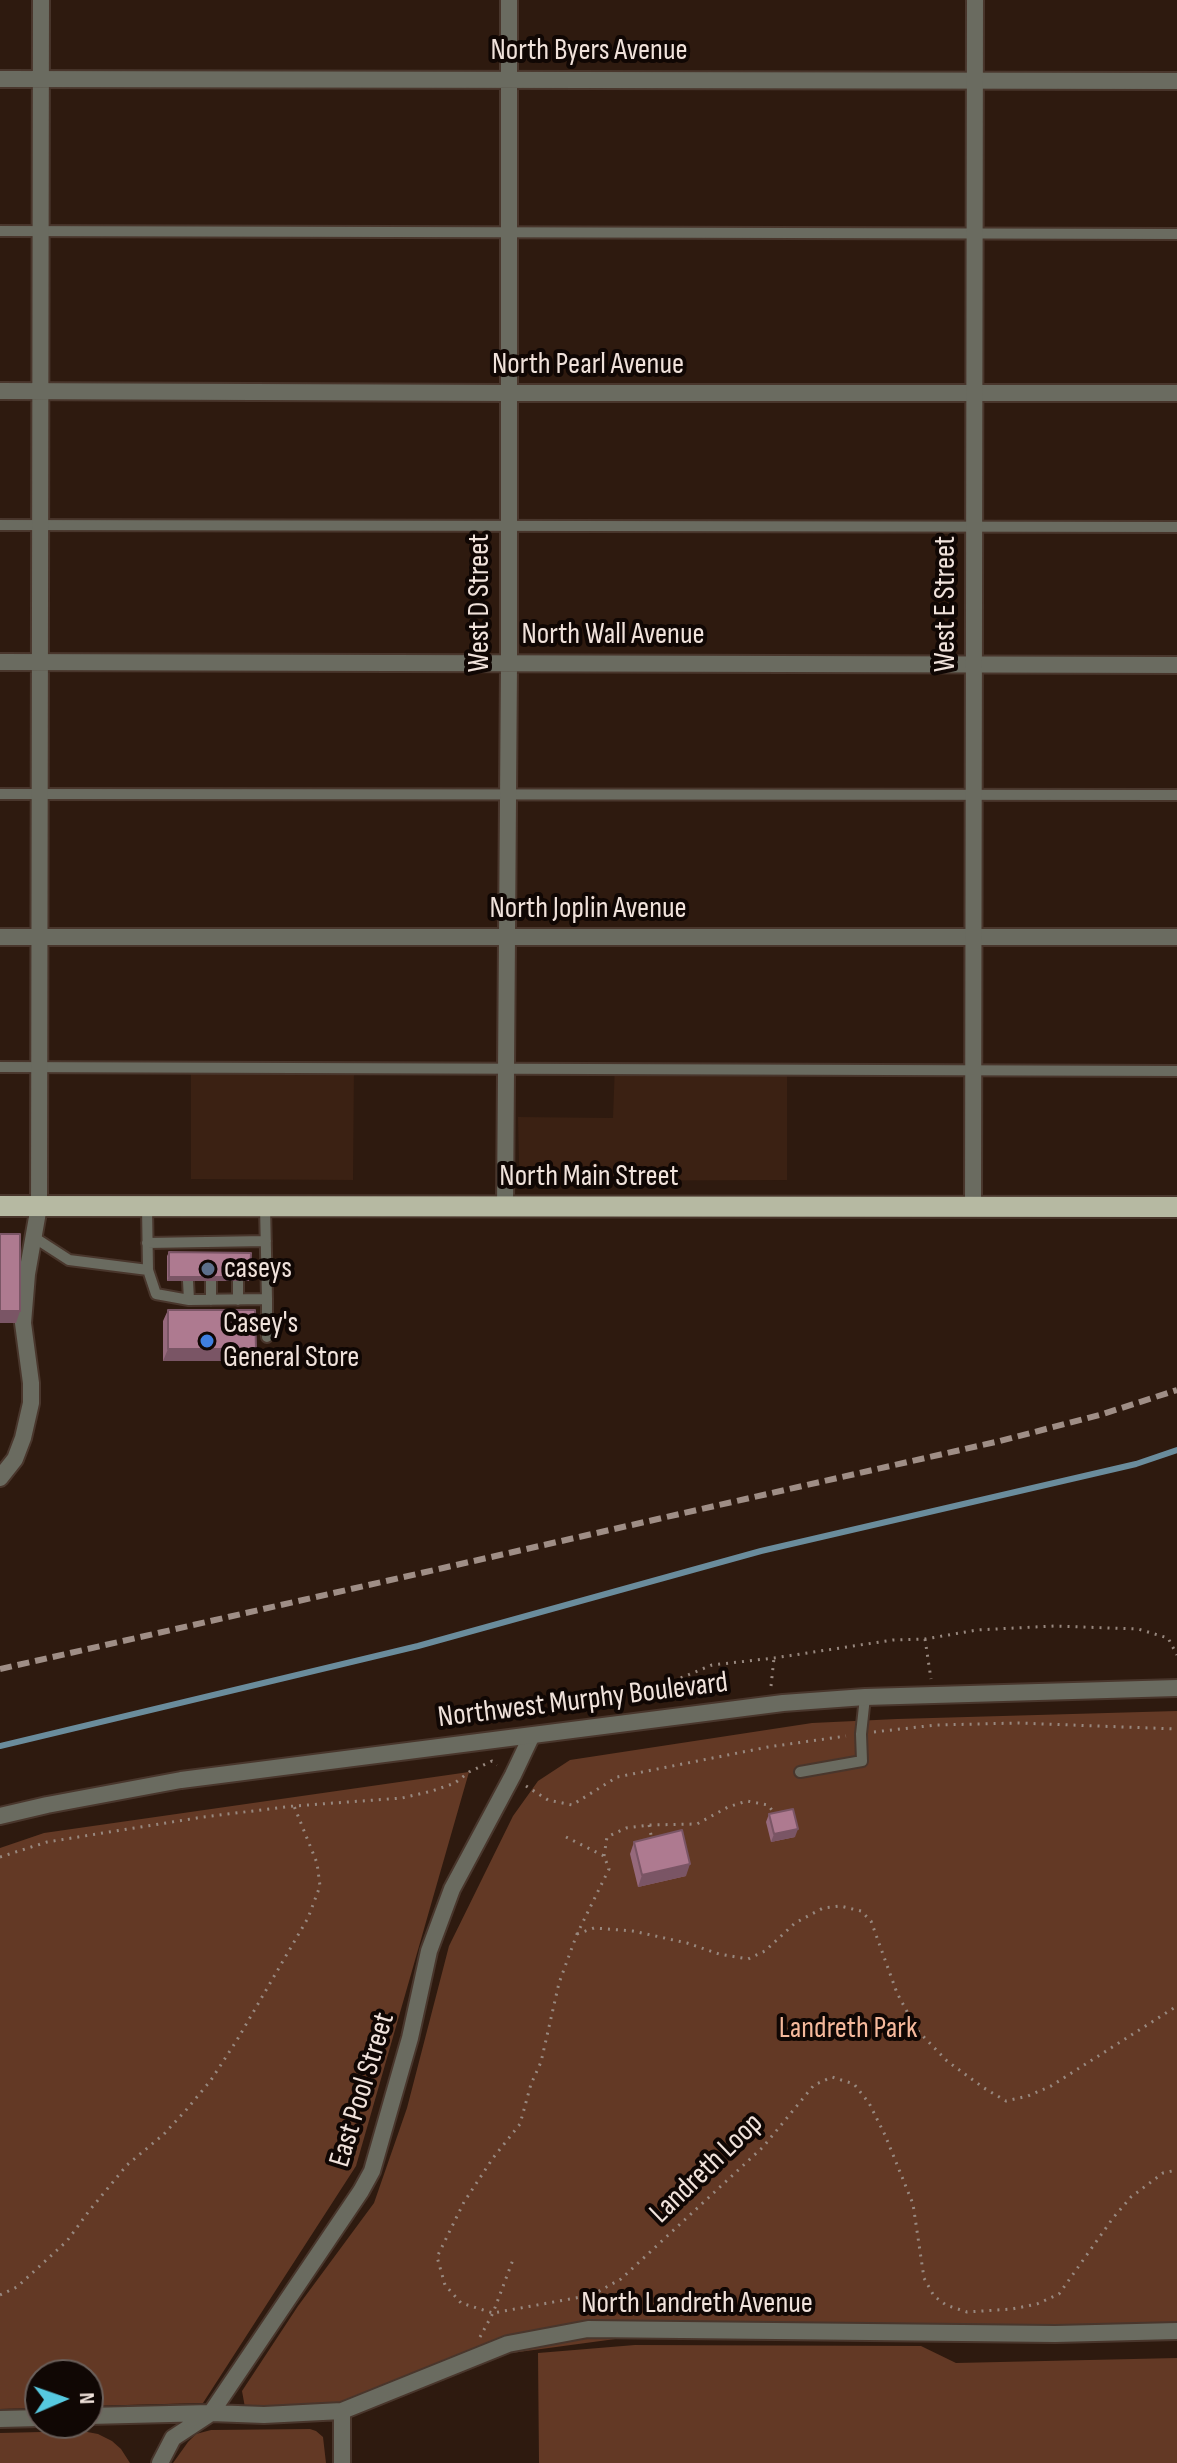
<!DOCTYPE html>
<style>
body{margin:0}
#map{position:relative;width:1177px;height:2463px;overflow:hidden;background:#2e1a0f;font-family:"Sofia Sans Condensed",sans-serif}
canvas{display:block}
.north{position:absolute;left:24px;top:2359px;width:80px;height:80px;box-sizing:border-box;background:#100704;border:2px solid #6a5f5a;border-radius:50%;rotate:88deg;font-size:22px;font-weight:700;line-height:32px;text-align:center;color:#f0e2db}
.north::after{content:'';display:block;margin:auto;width:28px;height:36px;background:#56c9e0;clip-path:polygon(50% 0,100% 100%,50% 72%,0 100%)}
</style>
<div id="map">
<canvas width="1177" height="2463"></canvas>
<div class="north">N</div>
</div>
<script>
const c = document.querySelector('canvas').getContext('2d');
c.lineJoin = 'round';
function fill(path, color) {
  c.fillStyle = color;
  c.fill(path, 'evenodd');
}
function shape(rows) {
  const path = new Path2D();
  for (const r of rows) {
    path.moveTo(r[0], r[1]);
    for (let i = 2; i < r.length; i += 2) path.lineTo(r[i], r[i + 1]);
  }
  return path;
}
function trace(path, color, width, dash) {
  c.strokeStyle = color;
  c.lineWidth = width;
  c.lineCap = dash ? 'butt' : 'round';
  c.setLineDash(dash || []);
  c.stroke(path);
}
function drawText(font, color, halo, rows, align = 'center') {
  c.font = font + ' "Sofia Sans Condensed",sans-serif';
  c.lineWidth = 8;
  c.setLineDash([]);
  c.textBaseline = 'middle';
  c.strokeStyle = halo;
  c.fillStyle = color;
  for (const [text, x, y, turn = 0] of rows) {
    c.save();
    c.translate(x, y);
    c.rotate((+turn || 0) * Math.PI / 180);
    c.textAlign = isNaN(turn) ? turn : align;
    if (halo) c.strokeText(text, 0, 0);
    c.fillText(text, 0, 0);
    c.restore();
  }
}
const built = shape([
 [615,1063,787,1064,787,1180,529,1181,524,1178,520,1172,519,1163,518,1117,613,1118],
 [191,1064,354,1065,353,1180,191,1179]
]);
const green = shape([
 [1177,1711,1177,2325,660,2333,504,2354,386,2399,246,2413,242,2391,298,2306,374,2203,407,2108,449,1946,513,1816,538,1781,570,1760,812,1723,897,1719],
 [469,1772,356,2166,203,2403,88,2406,88,2375,40,2375,40,2408,0,2409,0,1848,44,1833],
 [635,2345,921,2346,956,2363,1177,2358,1177,2463,539,2463,538,2353],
 [310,2429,316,2431,323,2437,326,2463,173,2463,188,2442,196,2434,211,2430],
 [82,2431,98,2434,112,2441,121,2449,130,2463,0,2463,0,2433]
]);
const stream = shape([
 [0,1746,418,1646,761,1551,1136,1464,1177,1450]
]);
const path = shape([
 [925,1639,931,1679],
 [771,1686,774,1658],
 [659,1701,678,1679,712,1665,774,1658,893,1640,925,1639,977,1630,1054,1626,1138,1629,1168,1638,1177,1655],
 [874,1732,936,1725,1018,1723,1177,1729],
 [526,1786,548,1800,572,1805,617,1777,768,1747,846,1736],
 [649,1825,652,1840],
 [566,1837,604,1856,609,1869,577,1934,559,1983,541,2062,531,2084,520,2124,493,2158,464,2202,437,2257,445,2285,461,2303,493,2313,592,2295,621,2279,763,2147,814,2085,832,2077,854,2084,869,2103,885,2135,913,2204,924,2278,934,2296,946,2305,967,2312,1012,2309,1037,2304,1059,2294,1113,2218,1131,2197,1163,2173,1177,2170],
 [604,1856,607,1837,626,1828,649,1825,697,1824,728,1807,747,1801,768,1805,775,1814],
 [0,1857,47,1842,203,1817,294,1806,402,1798,432,1791,455,1783,469,1772,492,1761,497,1765],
 [577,1934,594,1928,633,1931,687,1943,719,1954,748,1959,765,1951,795,1923,823,1908,840,1906,861,1911,871,1921,897,1993,917,2030,947,2061,984,2088,1006,2101,1028,2096,1051,2086,1177,2006],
 [0,2295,17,2287,67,2241,89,2211,127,2165,164,2134,187,2109,211,2080,237,2040,308,1918,320,1886,317,1863,294,1806],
 [480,2337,493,2313,514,2257]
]);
const service = shape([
 [0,231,1177,234],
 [0,525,1177,527],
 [0,794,1177,795],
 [0,1067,1177,1071],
 [147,1206,148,1270],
 [35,1238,69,1260,148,1270,156,1294,189,1300,267,1299,265,1206],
 [147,1243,266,1241],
 [188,1281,189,1300],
 [211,1281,211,1300],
 [238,1281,238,1300],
 [267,1299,267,1337],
 [800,1772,862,1761,861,1734,865,1697]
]);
const minor = shape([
 [0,79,1177,81],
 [0,391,507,393,1177,393],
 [0,662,1177,665],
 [0,937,1177,937],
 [505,1207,509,663,509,0],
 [0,1478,15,1459,23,1438,31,1403,31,1383,23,1323,27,1274,39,1206,41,0],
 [88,2416,211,2413,264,2415,342,2411,508,2344,588,2329,1055,2334,1177,2331],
 [0,2419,40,2418],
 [160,2463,173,2438,211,2413,361,2191,372,2171,410,2038,429,1951,452,1889,513,1775,531,1737],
 [342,2463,342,2411]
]);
const tertiary = shape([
 [973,1207,975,0],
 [0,1816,47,1805,181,1780,783,1703,865,1697,1177,1688]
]);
const primary = shape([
 [0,1206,1177,1207]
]);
const rail = shape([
 [0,1669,1000,1441,1103,1414,1177,1390]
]);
const wall = shape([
 [169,1252,249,1281,167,1281,167,1256],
 [168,1310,251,1361,163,1361,163,1321],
 [769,1814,795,1837,771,1842,766,1822],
 [634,1842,686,1876,638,1887,630,1854]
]);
const shadedWall = shape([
 [169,1277,250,1277,249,1281,167,1281],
 [0,1311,20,1311,16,1323,0,1323],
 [168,1349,256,1349,251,1361,163,1361],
 [798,1829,795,1837,771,1842,774,1834],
 [690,1864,686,1876,638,1887,642,1875]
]);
const building = shape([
 [0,1234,20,1234,20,1311,0,1311,0,1234],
 [169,1252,251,1253,250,1277,169,1277,169,1252],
 [168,1310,255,1310,256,1349,168,1349,168,1310],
 [793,1809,798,1829,774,1834,769,1814,793,1809],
 [682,1830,690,1864,642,1875,634,1842,682,1830]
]);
const markers = [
 [208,1269,8,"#5c6f8a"],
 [207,1341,8,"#3f7fe0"]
];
const streetNames = [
 ["North Byers Avenue",589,51],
 ["North Pearl Avenue",588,365],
 ["West D Street",480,603,-90],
 ["West E Street",946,604,-90],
 ["North Wall Avenue",613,635],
 ["North Joplin Avenue",588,909],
 ["North Main Street",589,1177],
 ["Northwest Murphy Boulevard",583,1701,-7],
 ["East Pool Street",363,2090,-73],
 ["Landreth Loop",707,2169,-44],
 ["North Landreth Avenue",697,2304]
];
const poiNames = [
 ["caseys",224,1269],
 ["Casey's",223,1324],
 ["General Store",223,1358]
];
const parkNames = [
 ["Landreth Park",848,2029]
];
fill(built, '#3b2113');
fill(green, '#633925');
trace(stream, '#6a8c9c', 6);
trace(service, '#49362c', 14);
trace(minor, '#49362c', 20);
trace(tertiary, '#49362c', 20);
trace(primary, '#49362c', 24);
trace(path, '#98887f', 3, [2, 6]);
trace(service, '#6a6b60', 10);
trace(minor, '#6a6b60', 16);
trace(tertiary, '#6a6b60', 16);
trace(primary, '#b6b9a2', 20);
trace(rail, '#9f8e86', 6, [12, 6]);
fill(wall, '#96697c');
fill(shadedWall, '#7a5565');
fill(building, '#ae7a90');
trace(building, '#7a5565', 2);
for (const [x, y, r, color] of markers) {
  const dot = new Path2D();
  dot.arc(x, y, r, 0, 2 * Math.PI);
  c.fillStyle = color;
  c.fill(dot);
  trace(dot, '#100704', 3);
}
drawText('30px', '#f0e2db', '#100704', streetNames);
drawText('30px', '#f0e2db', '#100704', poiNames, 'left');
drawText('30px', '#f5b99c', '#100704', parkNames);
</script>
